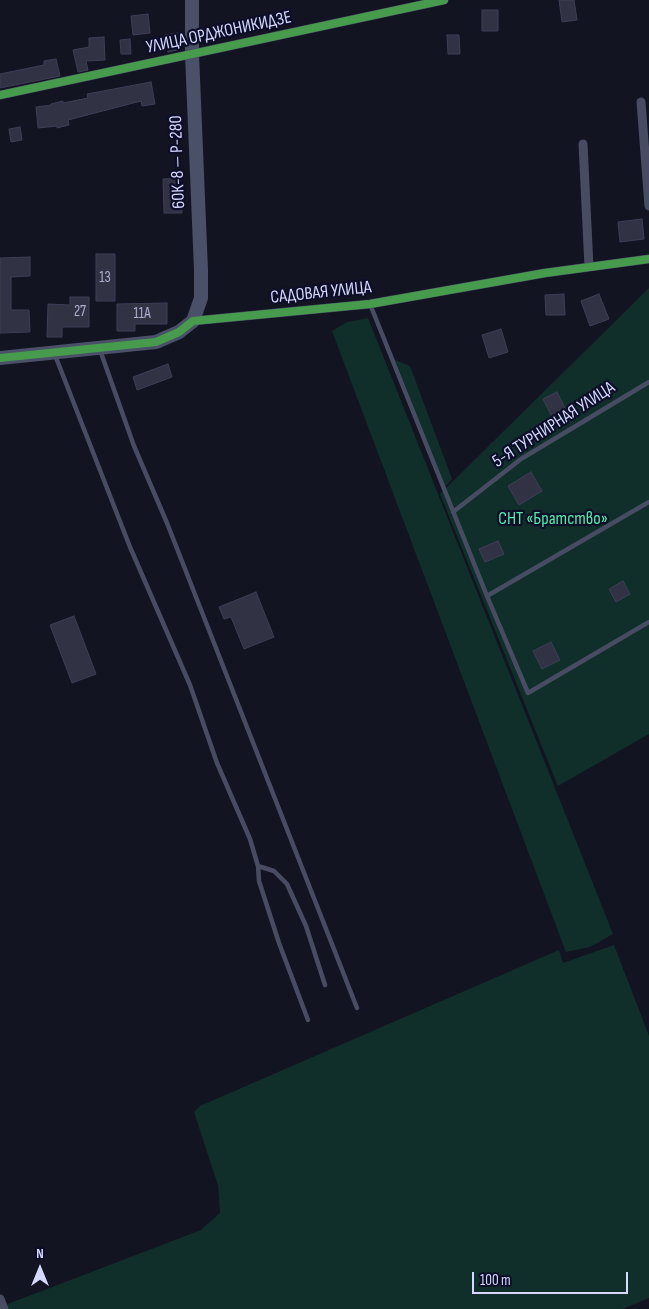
<!DOCTYPE html>
<meta charset="utf-8">
<style>
body{margin:0}
#map{position:relative;width:649px;height:1309px;overflow:hidden;background:#131422;font-family:"Sofia Sans Condensed",sans-serif}
canvas{display:block}
.north{position:absolute;left:15px;top:1244px;width:50px;height:50px;-webkit-text-stroke:4px #0d0e28;paint-order:stroke;rotate:0deg;font-size:14px;font-weight:700;line-height:20px;text-align:center;color:#d5d8ff}
.north::after{content:'';display:block;margin:auto;width:18px;height:22px;background:#d5d8ff;clip-path:polygon(50% 0,100% 100%,50% 72%,0 100%)}
.scale{position:absolute;left:472px;top:1272px;width:156px;height:22px;box-sizing:border-box;border:2px solid #d5d8ff;border-top:0;padding-left:6px;font-size:15px;line-height:18px;white-space:nowrap;color:#d5d8ff;-webkit-text-stroke:4px #0d0e28;paint-order:stroke}
</style>
<div id="map">
<canvas width="649" height="1309"></canvas>
<div class="north">N</div>
<div class="scale">100 m</div>
</div>
<script>
const c = document.querySelector('canvas').getContext('2d');
c.lineJoin = 'round';
function fill(path, color) {
  c.fillStyle = color;
  c.fill(path, 'evenodd');
}
function shape(rows) {
  const path = new Path2D();
  for (const r of rows) {
    path.moveTo(r[0], r[1]);
    for (let i = 2; i < r.length; i += 2) path.lineTo(r[i], r[i + 1]);
  }
  return path;
}
function trace(path, color, width, dash) {
  c.strokeStyle = color;
  c.lineWidth = width;
  c.lineCap = dash ? 'butt' : 'round';
  c.setLineDash(dash || []);
  c.stroke(path);
}
function drawText(font, color, halo, rows, align = 'center') {
  c.font = font + ' "Sofia Sans Condensed",sans-serif';
  c.lineWidth = 4.5;
  c.setLineDash([]);
  c.textBaseline = 'middle';
  c.strokeStyle = halo;
  c.fillStyle = color;
  for (const [text, x, y, turn = 0] of rows) {
    c.save();
    c.translate(x, y);
    c.rotate((+turn || 0) * Math.PI / 180);
    c.textAlign = isNaN(turn) ? turn : align;
    if (halo) c.strokeText(text, 0, 0);
    c.fillText(text, 0, 0);
    c.restore();
  }
}
const green = shape([
 [649,288,649,734,558,786,440,494],
 [368,318,613,934,590,947,566,952,332,331,347,322],
 [395,360,410,366,452,479,445,487],
 [614,945,649,1036,649,1298,623,1309,0,1309,0,1307,201,1230,220,1213,218,1185,194,1112,200,1106,559,950,563,963]
]);
const building = shape([
 [559,0,574,0,577,20,562,22,559,0],
 [482,10,498,10,498,31,482,31,482,10],
 [148,14,150,33,133,35,131,16,148,14],
 [178,33,181,49,168,52,165,35,178,33],
 [447,35,459,35,460,54,448,54,447,35],
 [104,37,105,60,86,61,88,70,78,72,73,50,89,47,89,38,104,37],
 [130,39,131,54,121,54,120,40,130,39],
 [56,59,60,76,0,88,0,74,44,65,44,61,56,59],
 [151,82,155,104,142,106,141,101,68,120,69,125,57,128,57,126,38,128,36,107,51,105,51,104,63,101,63,103,88,98,87,94,151,82],
 [20,127,22,140,11,142,9,129,20,127],
 [180,178,182,213,164,213,163,179,180,178],
 [642,219,644,239,620,242,618,222,642,219],
 [96,254,115,254,115,301,96,301,96,254],
 [30,257,30,276,11,277,11,310,29,310,30,332,0,333,0,258,30,257],
 [564,294,565,315,546,315,545,295,564,294],
 [599,294,609,319,590,326,581,301,599,294],
 [70,297,89,297,89,327,62,327,62,337,47,337,48,304,70,305,70,297],
 [167,303,167,324,135,324,135,331,117,331,117,304,167,303],
 [501,329,508,352,489,358,482,335,501,329],
 [168,364,172,377,137,390,133,377,168,364],
 [557,392,566,410,552,417,543,399,557,392],
 [531,472,542,491,519,505,508,486,531,472],
 [498,541,504,554,485,562,479,549,498,541],
 [623,581,630,594,616,602,609,589,623,581],
 [256,592,274,637,244,649,231,617,224,619,219,607,256,592],
 [74,616,96,674,72,683,50,625,74,616],
 [551,642,560,660,542,669,533,651,551,642]
]);
const lane = shape([
 [370,304,487,596,528,693,649,622],
 [100,350,134,446,167,523,357,1008],
 [55,355,130,547,190,685,217,763,250,839,258,866,259,881,279,943,308,1020],
 [453,512,521,459,649,382],
 [487,596,649,502],
 [258,866,274,871,287,884,306,926,325,985]
]);
const street = shape([
 [0,95,444,0],
 [641,102,649,206],
 [583,144,589,267],
 [193,321,370,304,545,273,649,259],
 [0,1299,4,1309]
]);
const secondary = shape([
 [0,358,156,342,179,332,193,321,201,298,201,270,192,54,192,0]
]);
const cycleway = shape([
 [0,95,444,0],
 [0,358,156,342,179,332,193,321,370,304,545,273,649,259]
]);
const numberNames = [
 ["13",105,278],
 ["27",80,312],
 ["11А",142,314]
];
const streetNames = [
 ["УЛИЦА ОРДЖОНИКИДЗЕ",219,33,-12],
 ["60К-8 — Р-280",178,162,-92],
 ["САДОВАЯ УЛИЦА",321,293,-6],
 ["5-Я ТУРНИРНАЯ УЛИЦА",554,425,-33]
];
const parkNames = [
 ["СНТ «Братство»",553,519]
];
fill(green, '#102f2a');
fill(building, '#313244');
trace(building, '#3e3e57', 1);
trace(lane, '#484c63', 4.5);
trace(street, '#484c63', 9);
trace(secondary, '#4b5069', 14);
trace(cycleway, '#469c4c', 8);
drawText('15px', '#acaed0', null, numberNames);
drawText('18px', '#d5d8ff', '#0d0e28', streetNames);
drawText('18px', '#56eaa8', '#0d0e28', parkNames);
</script>
